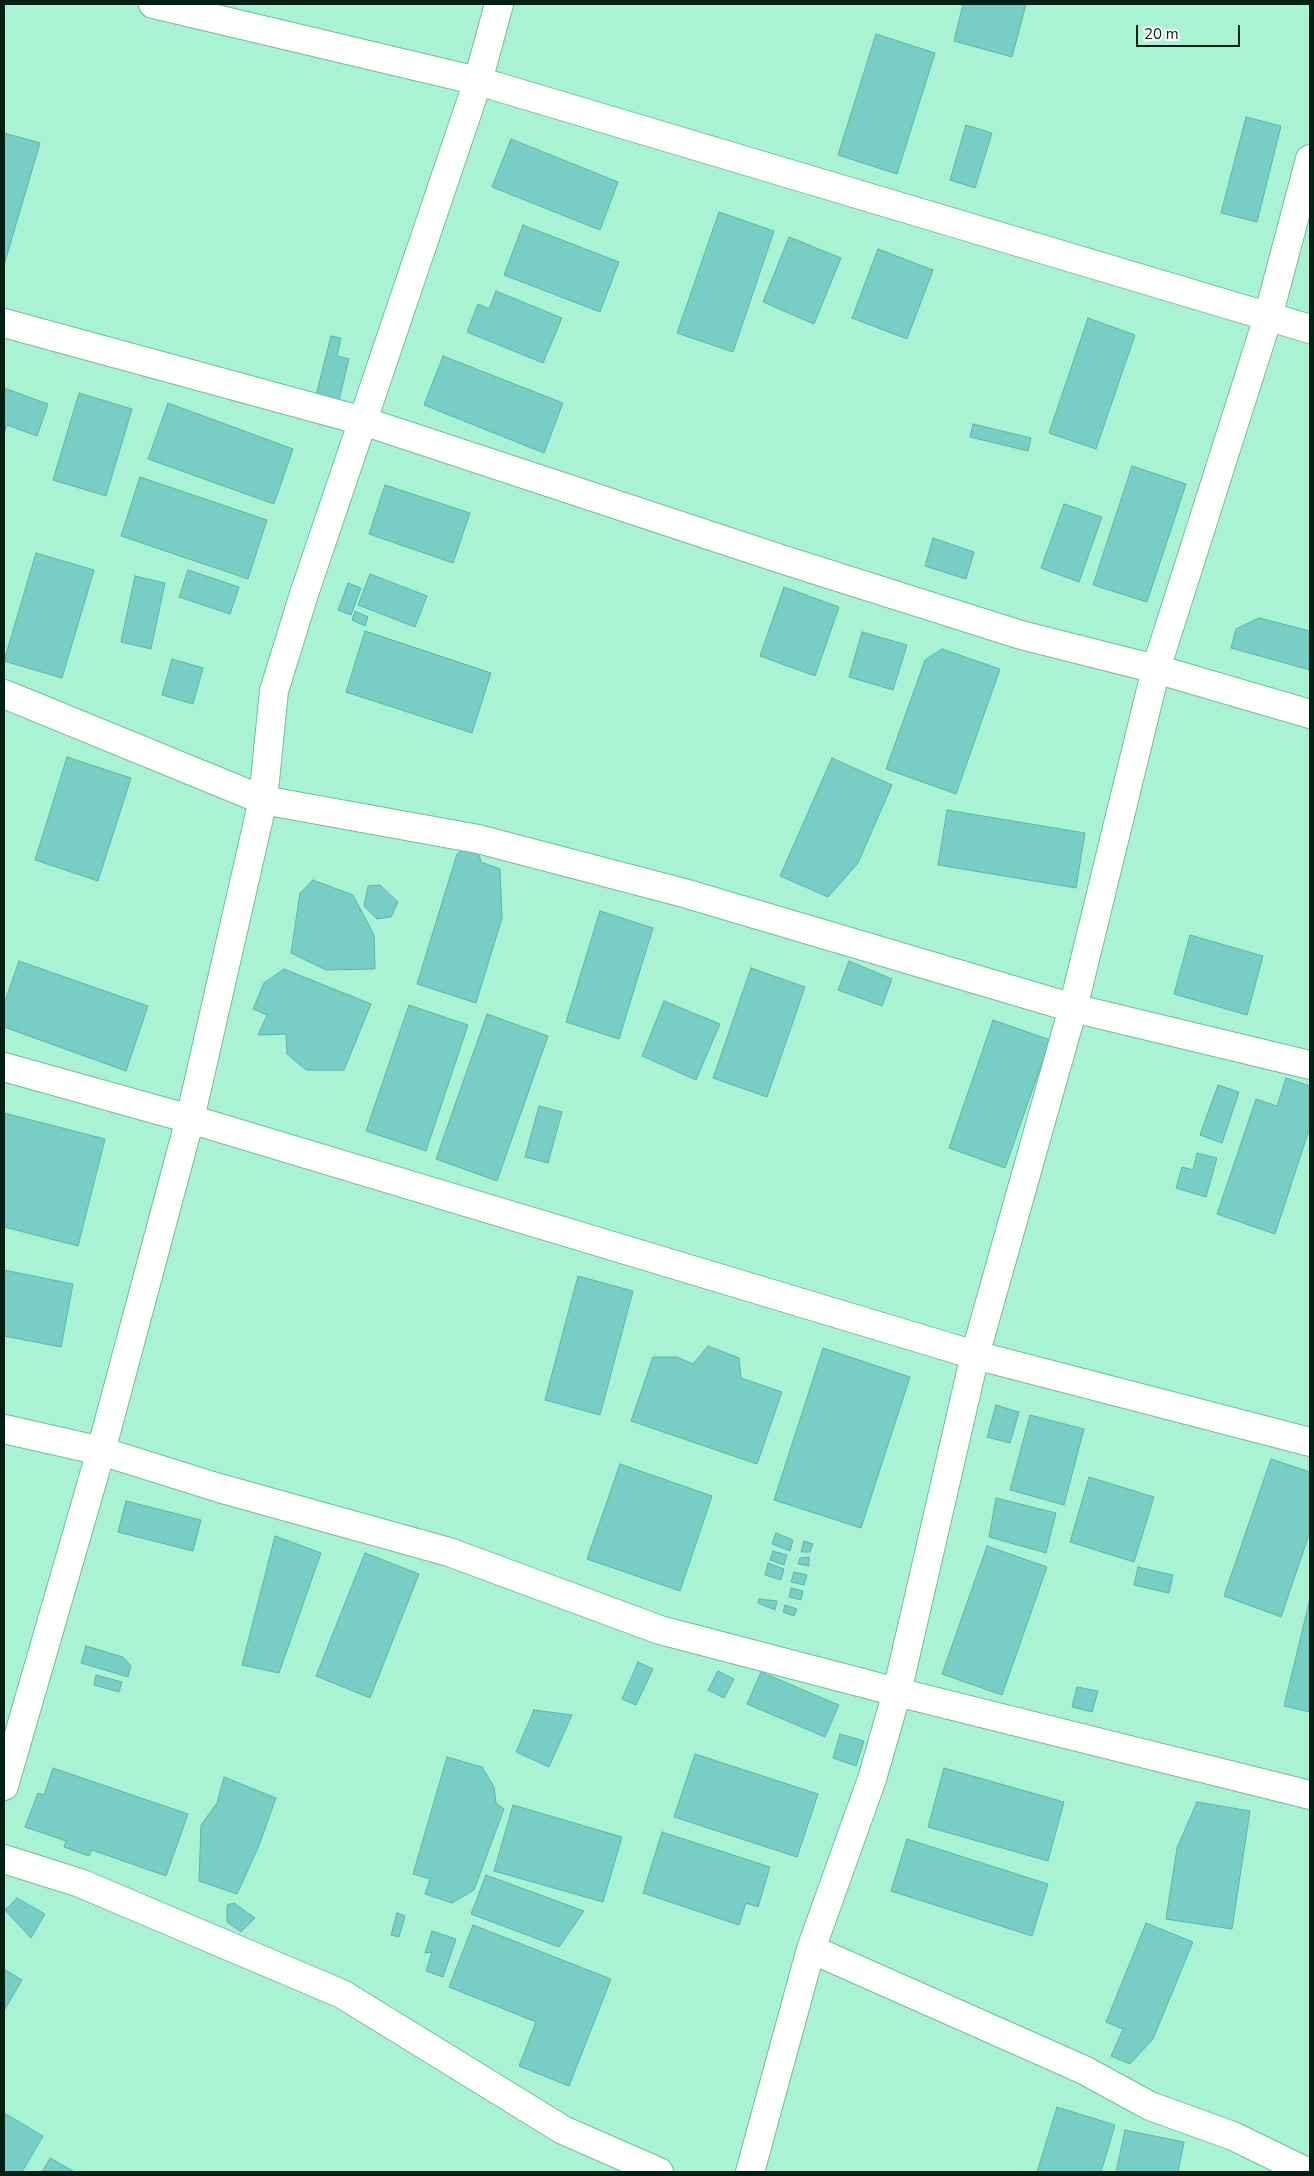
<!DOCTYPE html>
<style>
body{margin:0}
#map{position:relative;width:1314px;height:2176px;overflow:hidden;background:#a9f3d4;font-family:"Nunito Sans",sans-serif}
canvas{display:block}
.frame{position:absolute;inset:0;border:5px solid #011f15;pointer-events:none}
.scale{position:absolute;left:1136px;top:25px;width:104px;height:22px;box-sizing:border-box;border:2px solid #011f15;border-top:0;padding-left:6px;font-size:15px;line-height:18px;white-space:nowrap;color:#011f15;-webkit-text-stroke:4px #fff;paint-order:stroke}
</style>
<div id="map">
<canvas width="1314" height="2176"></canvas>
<div class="frame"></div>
<div class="scale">20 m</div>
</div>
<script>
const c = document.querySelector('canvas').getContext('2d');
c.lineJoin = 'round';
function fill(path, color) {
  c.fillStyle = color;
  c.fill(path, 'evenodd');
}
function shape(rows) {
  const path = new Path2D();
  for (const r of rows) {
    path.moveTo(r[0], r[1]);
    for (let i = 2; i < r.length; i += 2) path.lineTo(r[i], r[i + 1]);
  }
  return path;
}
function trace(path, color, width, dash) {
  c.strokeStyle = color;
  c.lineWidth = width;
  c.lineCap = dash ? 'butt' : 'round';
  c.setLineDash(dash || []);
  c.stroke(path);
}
const building = shape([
 [963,4,1026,4,1012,57,954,41,963,4],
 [876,34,935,53,897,174,838,155,876,34],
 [1246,117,1281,126,1257,222,1221,213,1246,117],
 [966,125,992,133,975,188,950,180,966,125],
 [4,133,40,143,4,265,4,133],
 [511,139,618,182,600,230,492,187,511,139],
 [719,212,774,231,733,352,677,333,719,212],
 [523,225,619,262,600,312,504,275,523,225],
 [789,237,841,258,814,324,763,302,789,237],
 [878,249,933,270,907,339,852,318,878,249],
 [496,291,562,318,543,363,467,332,478,304,489,309,496,291],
 [1088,318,1135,335,1096,449,1049,433,1088,318],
 [331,336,341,338,337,356,349,359,339,400,316,395,331,336],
 [443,356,563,403,544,453,424,405,443,356],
 [4,388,48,404,37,436,7,425,4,433,4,388],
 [79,393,132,409,106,496,53,480,79,393],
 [168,403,293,449,274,504,148,459,168,403],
 [973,424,1031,438,1028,451,970,437,973,424],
 [1132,466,1186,484,1147,602,1093,585,1132,466],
 [140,477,267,520,248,579,121,536,140,477],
 [385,485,470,513,453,563,369,534,385,485],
 [1064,504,1102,517,1079,582,1041,568,1064,504],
 [933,538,974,552,966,579,925,566,933,538],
 [36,553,94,570,62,678,4,661,36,553],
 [188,570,239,587,230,614,179,597,188,570],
 [370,574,427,596,415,627,358,605,370,574],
 [135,576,165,583,151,649,121,642,135,576],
 [348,583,361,588,351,615,338,610,348,583],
 [784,587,839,607,815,676,760,656,784,587],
 [355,611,368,617,365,626,352,620,355,611],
 [1259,618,1310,631,1310,670,1231,648,1236,629,1259,618],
 [365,631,491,673,472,733,346,692,365,631],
 [862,632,907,645,893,690,849,677,862,632],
 [942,649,1000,669,956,794,886,769,925,660,942,649],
 [172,659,203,668,193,704,162,695,172,659],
 [67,757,131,778,98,881,35,860,67,757],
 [832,758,892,785,858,863,828,897,780,876,832,758],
 [947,810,1085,833,1076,888,938,865,947,810],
 [465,848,479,854,481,862,500,869,502,918,476,1003,417,984,457,854,465,848],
 [313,880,353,895,374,935,375,969,326,970,291,953,300,893,313,880],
 [380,885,398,902,391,917,377,919,364,906,368,886,380,885],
 [600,911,653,928,619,1039,566,1022,600,911],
 [1190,935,1263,956,1247,1015,1174,994,1190,935],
 [19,961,148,1006,126,1071,4,1027,4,1004,19,961],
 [849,961,892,979,882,1006,838,990,849,961],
 [751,968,805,987,767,1097,713,1078,751,968],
 [284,969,371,1004,344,1070,306,1070,287,1054,286,1034,258,1035,267,1015,253,1009,264,983,284,969],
 [664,1001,720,1024,696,1080,642,1056,664,1001],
 [409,1005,468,1025,426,1151,366,1131,409,1005],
 [487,1014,548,1036,497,1181,436,1159,487,1014],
 [993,1020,1050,1040,1005,1168,949,1148,993,1020],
 [1286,1078,1310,1086,1310,1127,1275,1234,1217,1214,1256,1099,1277,1106,1286,1078],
 [1218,1085,1239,1092,1222,1143,1200,1135,1218,1085],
 [539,1106,562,1112,548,1163,525,1157,539,1106],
 [4,1113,105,1139,78,1246,4,1227,4,1113],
 [1197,1153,1217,1158,1206,1197,1176,1188,1182,1167,1193,1170,1197,1153],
 [4,1270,73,1284,61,1347,4,1336,4,1270],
 [578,1276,633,1291,600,1415,545,1400,578,1276],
 [708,1346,739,1358,741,1378,782,1392,757,1464,631,1421,653,1357,677,1357,693,1364,708,1346],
 [823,1348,910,1377,861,1528,774,1500,823,1348],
 [996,1405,1019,1412,1010,1443,987,1437,996,1405],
 [1030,1415,1084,1429,1064,1505,1010,1490,1030,1415],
 [1271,1459,1310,1472,1310,1532,1281,1617,1224,1596,1271,1459],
 [620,1464,712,1496,680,1591,587,1559,620,1464],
 [1089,1477,1154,1497,1134,1562,1070,1542,1089,1477],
 [996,1498,1056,1513,1046,1553,989,1537,996,1498],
 [126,1501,201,1520,193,1551,118,1532,126,1501],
 [776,1533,793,1540,790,1551,772,1544,776,1533],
 [275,1536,321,1553,279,1673,242,1665,275,1536],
 [804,1541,813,1544,810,1552,801,1552,804,1541],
 [987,1546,1047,1567,1002,1695,942,1674,987,1546],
 [773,1551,787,1555,784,1565,770,1560,773,1551],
 [365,1553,419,1574,370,1698,316,1676,365,1553],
 [809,1557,809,1566,798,1564,800,1558,809,1557],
 [768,1563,784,1569,781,1580,765,1575,768,1563],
 [1138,1567,1173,1575,1169,1593,1134,1585,1138,1567],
 [794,1572,807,1575,804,1585,791,1582,794,1572],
 [791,1588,803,1591,801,1600,789,1597,791,1588],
 [759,1599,777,1601,775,1610,758,1603,759,1599],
 [1310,1599,1310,1712,1284,1706,1310,1599],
 [785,1605,797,1609,794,1616,783,1612,785,1605],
 [86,1646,123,1657,131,1666,128,1677,81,1663,86,1646],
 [638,1662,653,1669,636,1705,622,1699,638,1662],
 [718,1671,734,1679,724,1698,708,1690,718,1671],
 [761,1672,839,1705,825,1737,747,1704,761,1672],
 [96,1675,122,1682,119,1692,94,1685,96,1675],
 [1077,1687,1098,1691,1092,1712,1072,1707,1077,1687],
 [534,1710,572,1715,549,1767,516,1752,534,1710],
 [840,1734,864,1741,856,1766,833,1758,840,1734],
 [695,1754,818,1794,797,1857,674,1817,695,1754],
 [447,1757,482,1767,494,1787,496,1803,504,1809,474,1890,452,1903,425,1894,430,1879,413,1874,447,1757],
 [53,1768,188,1814,166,1876,92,1850,89,1856,64,1847,66,1841,25,1827,38,1793,44,1795,53,1768],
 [944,1768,1064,1802,1048,1861,928,1827,944,1768],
 [224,1777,276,1798,258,1848,237,1894,199,1881,201,1825,217,1803,224,1777],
 [1197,1802,1250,1811,1232,1929,1166,1919,1177,1848,1197,1802],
 [513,1805,622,1837,603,1902,494,1871,513,1805],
 [662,1832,770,1867,758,1907,746,1903,739,1925,643,1893,662,1832],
 [907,1839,1048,1884,1032,1936,891,1891,907,1839],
 [486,1875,584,1911,559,1947,471,1914,486,1875],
 [17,1898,45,1914,31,1938,5,1910,17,1898],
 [234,1903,255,1918,241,1932,227,1922,227,1905,234,1903],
 [397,1913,405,1916,399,1937,391,1935,397,1913],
 [1146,1923,1193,1942,1153,2039,1130,2064,1111,2056,1123,2029,1106,2022,1146,1923],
 [473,1925,611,1979,569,2086,519,2066,536,2022,449,1987,473,1925],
 [432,1931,456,1939,443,1977,426,1971,432,1952,425,1953,432,1931],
 [4,1969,22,1980,4,2011,4,1969],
 [1057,2107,1115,2125,1101,2172,1037,2172,1057,2107],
 [4,2113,43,2136,22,2172,4,2172,4,2113],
 [1125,2130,1184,2142,1178,2172,1116,2172,1125,2130],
 [50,2158,75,2172,42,2172,50,2158]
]);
const street = shape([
 [153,4,478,81,1310,329],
 [4,323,363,421,781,559,1021,635,1156,669,1310,714],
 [4,694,263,800,478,839,684,893,1073,1008,1310,1065],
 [4,1067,190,1119,975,1355,1310,1442],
 [4,1429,101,1451,219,1488,449,1552,660,1630,897,1692,1310,1795],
 [4,1786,101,1451,190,1119,263,800,274,691,304,594,478,81,499,4],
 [4,1859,80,1883,342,1994,563,2130,659,2172],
 [811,1949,1084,2070,1150,2106,1233,2136,1307,2172],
 [750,2172,811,1949,872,1779,897,1692,975,1355,1073,1008,1156,669,1268,317,1310,159]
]);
fill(building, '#77cec4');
trace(building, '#5db4ab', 1);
trace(street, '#73bc9e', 30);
trace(street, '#fff', 28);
</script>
